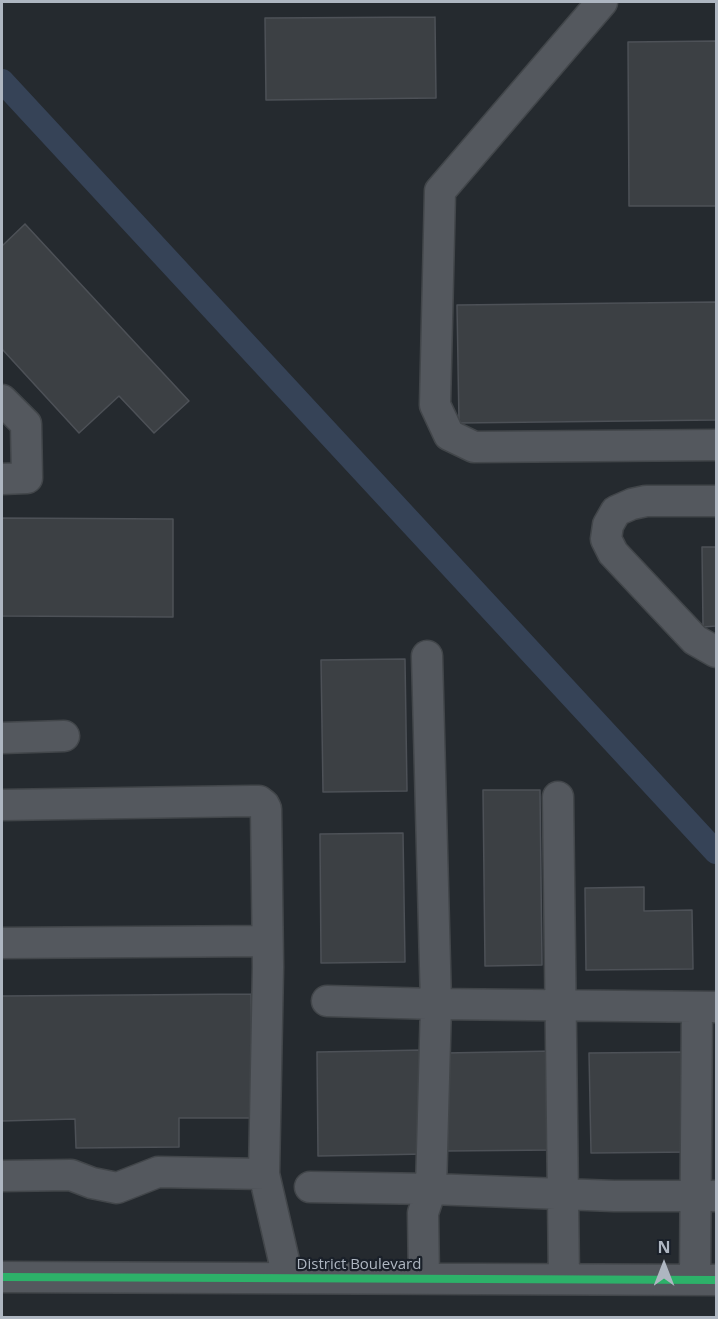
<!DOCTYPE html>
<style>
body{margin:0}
#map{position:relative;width:718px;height:1319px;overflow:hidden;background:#252a2f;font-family:"Open Sans",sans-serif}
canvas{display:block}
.frame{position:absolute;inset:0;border:3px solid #aeb6c1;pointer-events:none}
.north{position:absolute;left:634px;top:1235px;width:60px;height:60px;-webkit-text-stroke:4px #1a2029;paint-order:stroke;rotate:0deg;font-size:16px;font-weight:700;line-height:24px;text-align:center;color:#aeb6c1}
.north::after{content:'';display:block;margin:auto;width:21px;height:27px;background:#aeb6c1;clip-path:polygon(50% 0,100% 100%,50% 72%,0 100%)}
</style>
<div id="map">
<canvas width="718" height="1319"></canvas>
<div class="frame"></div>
<div class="north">N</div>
</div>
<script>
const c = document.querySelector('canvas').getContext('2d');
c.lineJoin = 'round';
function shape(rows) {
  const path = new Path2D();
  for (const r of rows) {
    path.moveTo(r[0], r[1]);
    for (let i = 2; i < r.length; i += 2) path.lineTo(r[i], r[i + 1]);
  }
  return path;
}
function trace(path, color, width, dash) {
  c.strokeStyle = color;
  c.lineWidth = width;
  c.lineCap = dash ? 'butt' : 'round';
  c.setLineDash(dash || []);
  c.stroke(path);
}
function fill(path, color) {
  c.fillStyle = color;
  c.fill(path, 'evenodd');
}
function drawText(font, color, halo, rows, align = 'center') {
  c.font = font + ' "Open Sans",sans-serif';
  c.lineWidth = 4.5;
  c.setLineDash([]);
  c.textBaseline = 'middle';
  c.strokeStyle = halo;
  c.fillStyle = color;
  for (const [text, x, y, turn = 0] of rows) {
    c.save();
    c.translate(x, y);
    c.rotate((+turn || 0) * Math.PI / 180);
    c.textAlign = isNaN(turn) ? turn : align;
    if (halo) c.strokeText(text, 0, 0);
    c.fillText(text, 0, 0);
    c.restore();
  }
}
const canal = shape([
 [2,81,716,852]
]);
const building = shape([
 [435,17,436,98,266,100,265,18,435,17],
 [716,41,716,206,629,206,628,42,716,41],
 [25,224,189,401,154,433,119,396,79,433,2,349,2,246,25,224],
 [716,302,716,420,459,423,457,305,716,302],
 [2,518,173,519,173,617,2,616,2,518],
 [702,547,716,547,716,626,703,627,702,547],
 [405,659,407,791,323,792,321,660,405,659],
 [483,790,540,790,542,965,485,966,483,790],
 [403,833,405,962,321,963,320,834,403,833],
 [644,887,644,911,692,910,693,969,586,970,585,888,644,887],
 [251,994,253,1118,179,1118,179,1147,76,1148,75,1119,2,1121,2,996,251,994],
 [424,1050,426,1154,318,1156,317,1052,424,1050],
 [555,1051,556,1150,446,1151,445,1053,555,1051],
 [691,1052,692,1152,591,1153,589,1053,691,1052]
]);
const minor = shape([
 [602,2,440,191,435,405,449,435,474,447,716,445],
 [2,400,26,424,27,478,2,479],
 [716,501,646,501,632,504,616,511,608,525,606,539,613,553,695,640,716,652],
 [2,738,64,736],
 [558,797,564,1279],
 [2,805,251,801,259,801,264,805,266,809,268,967,264,1174],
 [2,943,267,941],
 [327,1001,436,1004,427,656],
 [2,1176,71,1175,92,1183,117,1188,158,1172,264,1174,288,1278],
 [310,1187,431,1189,436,1004,716,1007],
 [2,1277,716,1280],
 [424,1279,423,1213,431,1189,614,1196,716,1196],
 [695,1279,697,1007]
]);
const cycleway = shape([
 [2,1277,716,1280]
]);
const streetNames = [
 ["District Boulevard",359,1265]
];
trace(canal, '#364357', 24);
fill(building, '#3c4044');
trace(building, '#4d5157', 1.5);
trace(minor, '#42464a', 33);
trace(minor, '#54585e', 30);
trace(cycleway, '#2db169', 8);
drawText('15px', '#aeb6c1', '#1a2029', streetNames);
</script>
